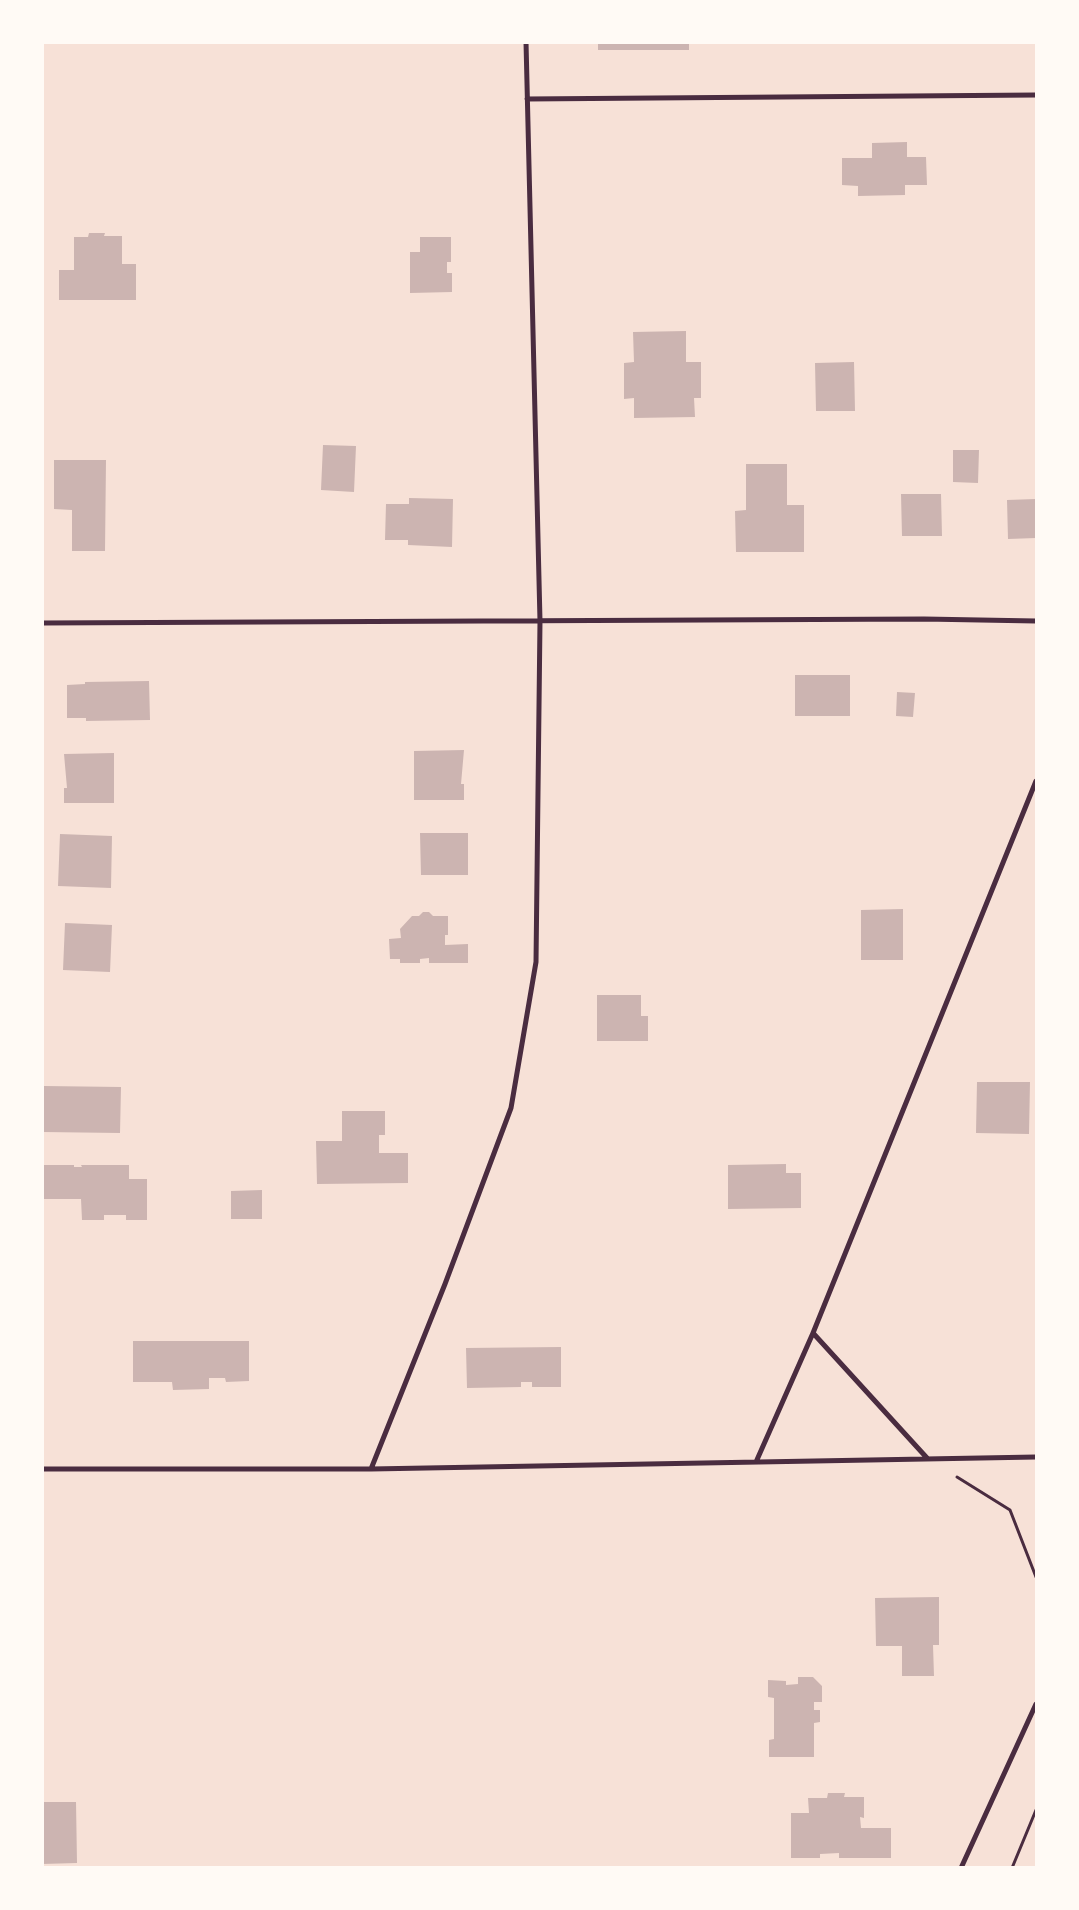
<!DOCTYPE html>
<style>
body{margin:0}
#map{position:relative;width:1079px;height:1910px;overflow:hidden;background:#f7e1d7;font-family:Roboto,sans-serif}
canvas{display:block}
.frame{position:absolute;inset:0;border:44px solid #fffaf5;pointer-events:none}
</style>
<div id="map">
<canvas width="1079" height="1910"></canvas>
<div class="frame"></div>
</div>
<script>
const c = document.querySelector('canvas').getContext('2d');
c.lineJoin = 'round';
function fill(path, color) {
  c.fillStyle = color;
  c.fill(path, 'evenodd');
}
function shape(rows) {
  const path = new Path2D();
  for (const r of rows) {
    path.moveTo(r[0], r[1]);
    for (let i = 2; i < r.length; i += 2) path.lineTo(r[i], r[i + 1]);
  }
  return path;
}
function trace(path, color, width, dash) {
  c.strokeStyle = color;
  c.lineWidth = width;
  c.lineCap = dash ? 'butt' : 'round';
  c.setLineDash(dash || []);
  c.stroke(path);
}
const building = shape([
 [598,42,689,42,689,50,598,50],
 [907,142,907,157,926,157,927,185,905,185,905,195,858,196,858,186,842,185,842,158,872,158,872,143],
 [89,233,105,233,104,236,122,236,122,264,136,264,136,300,59,300,59,270,74,270,74,237,88,237],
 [420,237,451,237,451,262,447,262,447,273,452,273,452,292,410,293,410,252,420,252],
 [686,331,686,362,701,362,701,398,694,398,695,417,634,418,634,398,624,399,624,363,634,362,633,332],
 [854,362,855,411,816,411,815,363],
 [323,445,356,446,354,492,321,490],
 [953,450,979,450,978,483,953,482],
 [54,460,106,460,105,551,72,551,72,510,54,509],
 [746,464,787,464,787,505,804,505,804,552,736,552,735,511,746,510],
 [901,494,941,494,942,536,902,536],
 [409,498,453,499,452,547,408,545,408,540,385,540,386,504,409,504],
 [1036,499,1036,538,1008,539,1007,500],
 [795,675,850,675,850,716,795,716],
 [149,681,150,720,86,721,86,718,67,718,67,685,85,684,85,682],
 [897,692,915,693,913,717,896,716],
 [464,750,461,784,464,784,464,800,414,800,414,751],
 [114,753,114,803,64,803,64,788,67,788,64,754],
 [420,833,468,833,468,875,421,875],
 [60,834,112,836,111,888,58,886],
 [903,909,903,960,861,960,861,910],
 [423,912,429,912,433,916,448,916,448,935,445,935,445,945,468,944,468,963,429,963,429,958,420,959,420,963,400,963,400,959,390,959,389,939,401,938,400,929,412,916,419,916],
 [65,923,112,925,110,972,63,970],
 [597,995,641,995,641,1016,648,1016,648,1041,597,1041],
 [977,1082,1030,1082,1029,1134,976,1133],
 [44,1086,121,1087,120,1133,43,1132],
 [342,1111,385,1111,385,1135,379,1135,379,1153,408,1153,408,1183,317,1184,316,1141,342,1141],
 [786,1164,786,1173,801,1173,801,1208,728,1209,728,1165],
 [42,1165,74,1165,74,1167,82,1167,81,1165,129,1165,129,1179,147,1179,147,1220,126,1220,126,1215,104,1215,104,1220,82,1220,81,1199,42,1199],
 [262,1190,262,1219,231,1219,231,1191],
 [133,1341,249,1341,249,1381,226,1382,225,1378,209,1378,209,1389,173,1390,172,1382,133,1382],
 [561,1347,561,1387,532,1387,532,1382,521,1382,521,1387,467,1388,466,1348],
 [939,1597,939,1645,933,1645,934,1676,902,1676,902,1646,876,1646,875,1598],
 [798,1677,813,1677,822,1686,822,1702,814,1702,814,1710,820,1710,820,1722,814,1723,814,1757,769,1757,769,1740,774,1739,774,1698,768,1697,768,1680,786,1681,786,1685,798,1684],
 [828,1793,845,1793,844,1797,864,1797,864,1818,860,1817,861,1828,891,1828,891,1858,839,1858,839,1853,820,1854,820,1858,791,1858,791,1813,809,1813,808,1798,827,1798],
 [42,1802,76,1802,77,1863,42,1864]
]);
const path = shape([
 [957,1477,1010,1510,1036,1577],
 [1012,1868,1036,1810]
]);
const minor = shape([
 [527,99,1036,95],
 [42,623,924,619,1036,621],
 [927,1458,813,1333,1036,781],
 [756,1462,813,1333],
 [42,1469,371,1469,1036,1457],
 [371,1469,445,1284,511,1108,536,962,540,621,526,42],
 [961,1868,1036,1704]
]);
fill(building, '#ccb4b1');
trace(path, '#4a2c40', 3);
trace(minor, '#4a2c40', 5);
</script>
